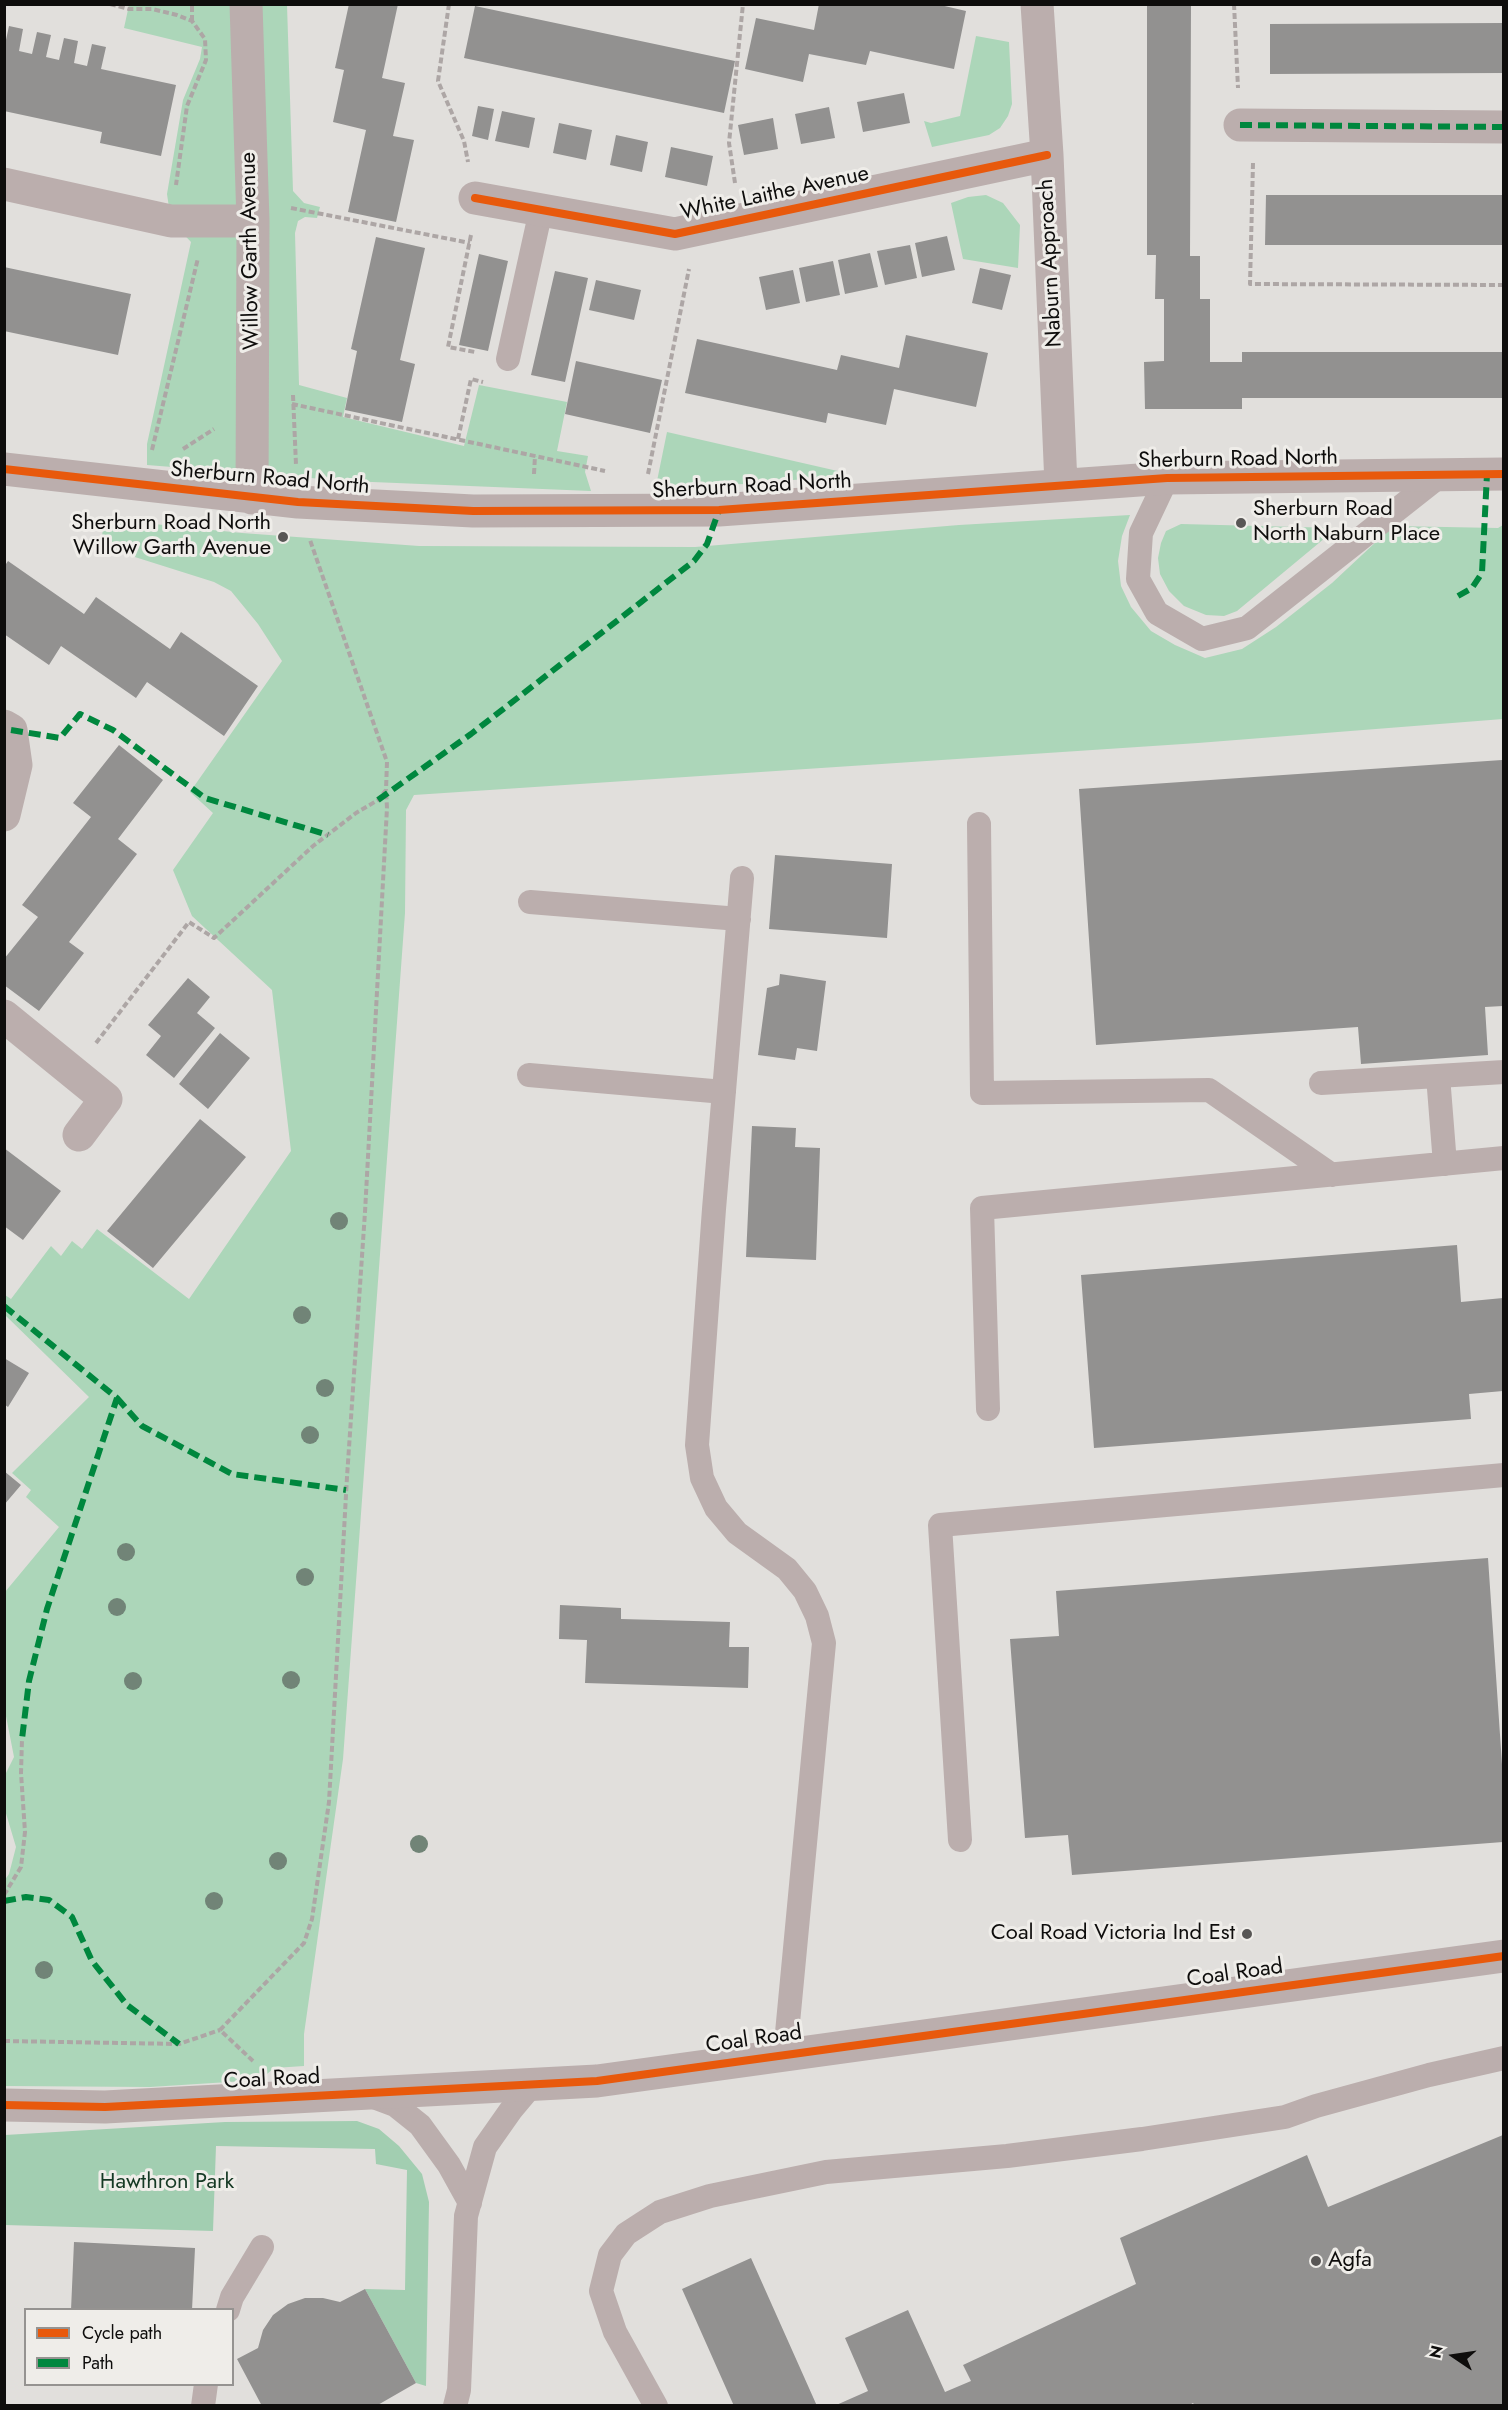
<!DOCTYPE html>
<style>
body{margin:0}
#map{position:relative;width:1508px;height:2410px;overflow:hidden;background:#e1dfdc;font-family:Jost,sans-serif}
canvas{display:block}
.frame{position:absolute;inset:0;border:6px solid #0e0d0c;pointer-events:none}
.legend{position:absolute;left:24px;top:2308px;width:210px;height:78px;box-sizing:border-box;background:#efede9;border:2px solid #959391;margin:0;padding:8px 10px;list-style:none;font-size:18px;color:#0e0d0c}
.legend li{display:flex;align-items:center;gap:12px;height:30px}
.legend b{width:30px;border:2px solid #959391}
.north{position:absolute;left:1424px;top:2326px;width:60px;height:60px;-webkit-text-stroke:4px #efede9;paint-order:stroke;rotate:283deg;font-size:16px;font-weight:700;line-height:24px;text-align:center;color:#0e0d0c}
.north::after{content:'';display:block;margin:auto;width:21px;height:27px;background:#0e0d0c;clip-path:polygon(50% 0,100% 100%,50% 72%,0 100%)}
</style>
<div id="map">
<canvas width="1508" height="2410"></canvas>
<div class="frame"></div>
<ul class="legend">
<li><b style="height:8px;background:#e8590c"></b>Cycle path</li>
<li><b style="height:8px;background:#00873e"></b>Path</li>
</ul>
<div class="north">N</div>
</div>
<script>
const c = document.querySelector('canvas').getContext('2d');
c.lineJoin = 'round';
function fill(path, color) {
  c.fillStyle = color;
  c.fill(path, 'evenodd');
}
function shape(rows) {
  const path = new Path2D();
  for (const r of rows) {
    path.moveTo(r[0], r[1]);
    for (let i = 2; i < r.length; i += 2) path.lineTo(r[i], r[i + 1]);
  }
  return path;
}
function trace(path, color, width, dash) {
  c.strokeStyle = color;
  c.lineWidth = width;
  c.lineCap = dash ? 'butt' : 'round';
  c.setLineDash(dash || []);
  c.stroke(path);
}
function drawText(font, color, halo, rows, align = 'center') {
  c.font = font + ' Jost,sans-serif';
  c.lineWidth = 6;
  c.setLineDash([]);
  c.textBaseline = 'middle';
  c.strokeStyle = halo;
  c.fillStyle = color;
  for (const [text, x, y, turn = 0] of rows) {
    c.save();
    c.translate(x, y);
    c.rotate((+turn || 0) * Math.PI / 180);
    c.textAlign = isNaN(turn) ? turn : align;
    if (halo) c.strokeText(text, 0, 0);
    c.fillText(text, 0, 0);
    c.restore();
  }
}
const green = shape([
 [129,5,287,5,293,191,304,203,320,207,317,218,305,217,298,221,295,233,299,385,347,398,343,417,464,446,479,385,567,402,557,451,588,456,585,472,591,491,348,481,147,465,147,444,191,242,171,221,167,194,183,100,200,59,202,47,124,28],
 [976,36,1009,42,1012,104,1008,116,1000,128,989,135,932,147,924,121,931,123,960,116],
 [986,195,1003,203,1020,225,1018,268,963,259,951,203,968,197],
 [667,432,842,472,848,475,750,484,660,485,657,481],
 [1130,515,1122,536,1118,561,1121,586,1131,607,1151,631,1175,645,1205,658,1242,649,1276,627,1332,583,1393,526,1498,528,1503,525,1503,719,1198,743,414,795,406,810,405,913,343,1759,304,2034,304,2066,274,2068,260,2080,150,2087,5,2086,4,1881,9,1874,16,1847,5,1810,4,1777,14,1757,5,1711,5,1592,59,1527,26,1497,31,1490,12,1473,89,1397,5,1315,5,1295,11,1299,51,1246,61,1256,72,1241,82,1249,97,1229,189,1299,291,1151,272,990,192,916,173,870,213,813,190,792,282,661,258,624,231,591,214,582,100,546,105,519,242,533,419,546,695,547,959,525],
 [1181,524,1337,528,1237,611,1224,616,1206,615,1184,606,1169,591,1160,574,1158,558,1161,543,1166,531]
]);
const forest = shape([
 [357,2121,379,2129,399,2146,422,2174,429,2202,426,2386,416,2383,365,2289,405,2290,407,2170,376,2164,375,2149,216,2146,213,2231,5,2225,5,2135,225,2122]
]);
const building = shape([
 [349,4,398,4,382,78,405,83,393,136,414,140,396,222,348,212,366,130,333,122,344,70,335,68],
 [819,4,878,6,879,4,936,4,966,11,954,69,870,51,866,65,809,54,803,82,745,69,756,18,814,30],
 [1147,4,1191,4,1190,256,1200,256,1200,299,1210,299,1210,362,1242,362,1242,352,1503,352,1503,398,1242,398,1242,409,1145,409,1144,362,1164,361,1164,299,1155,299,1156,255,1147,255],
 [475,6,735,61,724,113,464,58],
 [1503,23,1503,73,1270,74,1270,24],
 [9,26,23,29,19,51,32,54,37,32,51,35,46,57,59,60,64,38,78,41,74,63,87,66,92,44,106,47,101,69,176,85,161,156,100,143,102,132,4,111,4,49],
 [904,93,910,123,863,132,857,102],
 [478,106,494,109,488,140,472,136],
 [829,107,835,138,801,144,795,114],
 [502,111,535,118,529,148,495,141],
 [773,118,778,149,744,155,738,125],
 [559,123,592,130,586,160,553,153],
 [616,135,648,142,642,172,610,165],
 [671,147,713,156,707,186,665,177],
 [1266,195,1503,195,1503,245,1265,245],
 [947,236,955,270,922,277,915,243],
 [376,237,425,248,400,360,415,364,402,422,345,410,357,351,351,349],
 [910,245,917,278,885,285,877,251],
 [870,253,878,287,845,294,838,260],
 [479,254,508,261,488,351,459,345],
 [833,261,840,295,806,302,799,268],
 [4,267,131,294,118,355,4,331],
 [980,268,1011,275,1002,310,972,303],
 [793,270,800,303,766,310,759,277],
 [555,271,588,278,565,382,531,375],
 [596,280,641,290,634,320,589,310],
 [906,335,988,353,976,407,894,389,886,425,828,413,826,423,685,393,697,339,837,370,841,355,899,368],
 [576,361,662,380,650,433,565,414],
 [8,561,84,614,96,597,170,649,181,632,258,686,224,736,147,682,136,698,61,646,49,665,4,634,4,567],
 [119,745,163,780,118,839,137,854,69,942,84,953,39,1011,4,985,4,959,38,917,22,905,91,817,73,803],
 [1502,760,1503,1006,1485,1007,1488,1055,1361,1064,1358,1027,1096,1045,1079,789],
 [775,855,892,864,887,938,769,929],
 [780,974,826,981,817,1051,797,1048,795,1060,758,1055,767,988,779,985],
 [188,978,210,997,197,1013,215,1028,174,1078,146,1055,161,1036,148,1025],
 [220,1033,250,1058,208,1109,179,1084],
 [200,1119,246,1157,153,1268,107,1231],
 [752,1126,796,1128,795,1147,820,1148,816,1260,746,1257],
 [4,1148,61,1191,23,1240,4,1226],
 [1457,1245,1461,1302,1503,1298,1503,1391,1469,1394,1471,1419,1094,1448,1081,1275],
 [4,1358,29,1373,8,1407,4,1404],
 [4,1471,21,1485,4,1505],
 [1488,1558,1503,1779,1503,1842,1072,1875,1068,1835,1025,1838,1010,1639,1059,1636,1056,1591],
 [560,1605,621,1608,621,1619,730,1622,729,1647,749,1647,748,1688,585,1683,587,1640,559,1639],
 [1503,2135,1503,2406,1195,2406,1193,2403,1188,2406,834,2406,868,2391,845,2338,908,2310,945,2392,971,2381,963,2365,1136,2284,1120,2238,1307,2155,1328,2207],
 [74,2242,195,2248,192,2310,71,2310],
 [751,2258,817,2406,734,2406,682,2289],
 [365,2289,416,2383,376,2406,262,2406,237,2359,258,2348,263,2330,273,2315,288,2304,305,2298,323,2298,340,2302]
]);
const path = shape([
 [110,4,129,9,152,9,177,15,192,21,205,39,206,60,187,106,176,185],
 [449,4,438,81,464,141,468,162],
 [1234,4,1238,88],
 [192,21,192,4],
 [1253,163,1250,284,1504,285],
 [735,183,729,143,743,4],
 [291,208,470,243],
 [471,235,448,347,475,352],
 [293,395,296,465],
 [292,404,605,471],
 [458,439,471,379,483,382],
 [183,449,214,429],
 [152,450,198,258],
 [534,474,535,456],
 [648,474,689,269],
 [96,1043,189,922,214,938,313,846,356,813,378,800,386,790,387,762,310,540],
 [4,1895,21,1867,25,1832,21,1773,22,1739],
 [4,2041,179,2044,220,2030],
 [253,2061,220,2030,304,1943,312,1919,329,1802,347,1477,365,1212,387,808,386,790]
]);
const service = shape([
 [508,359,541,210],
 [1167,478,1141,533,1138,579,1157,613,1202,639,1247,628,1441,475],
 [979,824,982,1093,1209,1090,1332,1175],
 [742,878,714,1209,697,1445,702,1478,716,1508,737,1533,787,1569,805,1591,817,1616,824,1643,785,2054],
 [530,902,739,919],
 [529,1075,724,1092],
 [1438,1076,1445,1164],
 [1321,1083,1504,1072],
 [988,1409,982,1208,1504,1158],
 [960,1840,940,1525,1504,1475],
 [371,2096,395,2105,420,2125,449,2165,470,2203],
 [228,2310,232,2297,262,2247],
 [203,2406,206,2384],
 [455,2406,459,2390,466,2216,485,2147,511,2110,532,2085],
 [656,2406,615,2332,601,2291,610,2255,626,2234,660,2212,710,2196,826,2172,1007,2156,1142,2139,1285,2117,1316,2106,1429,2075,1504,2058]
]);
const pedestrian = shape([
 [1240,125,1504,127]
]);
const minor = shape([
 [246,4,253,221,252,498],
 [1037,4,1047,155,1061,485],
 [4,184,171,221,253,221],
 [475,198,675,234,1047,155],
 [4,469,298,502,473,511,719,510,1167,478,1504,474],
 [4,726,11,730,16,765,4,815],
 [4,1016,106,1099,79,1135],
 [4,2105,105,2107,597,2081,1504,1956]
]);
const quiet = shape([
 [1240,125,1504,127],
 [1458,596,1472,588,1482,573,1487,474],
 [11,730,60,738,80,714,113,730,205,798,328,835],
 [378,800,471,734,694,561,707,544,719,510],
 [4,1306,117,1398,47,1609,29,1681,22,1739],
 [117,1398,142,1426,232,1474,346,1490],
 [4,1901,26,1897,49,1900,72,1917,92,1961,127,2005,179,2044]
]);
const cycleway = shape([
 [475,198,675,234,1047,155],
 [4,469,298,502,473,511,719,510,1167,478,1504,474],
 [4,2105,105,2107,597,2081,1504,1956]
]);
const trees = [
 [339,1221],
 [302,1315],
 [325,1388],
 [310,1435],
 [126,1552],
 [305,1577],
 [117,1607],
 [291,1680],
 [133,1681],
 [419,1844],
 [278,1861],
 [214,1901],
 [44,1970]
];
const markers = [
 [1241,523,6,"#585655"],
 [283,537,6,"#585655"],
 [1247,1934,6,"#585655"],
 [1316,2261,6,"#585655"]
];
const streetNames = [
 ["White Laithe Avenue",775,194,-12],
 ["Willow Garth Avenue",251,251,-91],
 ["Naburn Approach",1051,263,-93],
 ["Sherburn Road North",1238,460,-1],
 ["Sherburn Road North",270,479,5],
 ["Sherburn Road North",752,487,-3],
 ["Coal Road",1235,1974,-8],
 ["Coal Road",754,2040,-8],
 ["Coal Road",272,2080,-3]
];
const poiNames = [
 ["Sherburn Road",1253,510],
 ["North Naburn Place",1253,535],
 ["Sherburn Road North",271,524,"right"],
 ["Willow Garth Avenue",271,549,"right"],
 ["Coal Road Victoria Ind Est",1235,1934,"right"],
 ["Agfa",1328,2261]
];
const parkNames = [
 ["Hawthron Park",167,2183]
];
fill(green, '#acd6b9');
fill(forest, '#a2ceb1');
fill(building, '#929190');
trace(path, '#ada6a5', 4, [6, 3]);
trace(service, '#bbaead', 24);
trace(pedestrian, '#bbaead', 33);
trace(minor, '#bbaead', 33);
trace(quiet, '#00873e', 6, [12, 6]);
trace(cycleway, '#e8590c', 8);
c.fillStyle = '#718477';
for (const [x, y] of trees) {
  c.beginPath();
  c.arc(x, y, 9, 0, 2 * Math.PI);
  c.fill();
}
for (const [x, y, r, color] of markers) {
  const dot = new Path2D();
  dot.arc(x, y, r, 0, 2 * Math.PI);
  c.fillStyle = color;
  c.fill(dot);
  trace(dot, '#efede9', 2);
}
drawText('22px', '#0e0d0c', '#efede9', streetNames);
drawText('22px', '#0e0d0c', '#efede9', poiNames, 'left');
drawText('22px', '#153924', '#efede9', parkNames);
</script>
